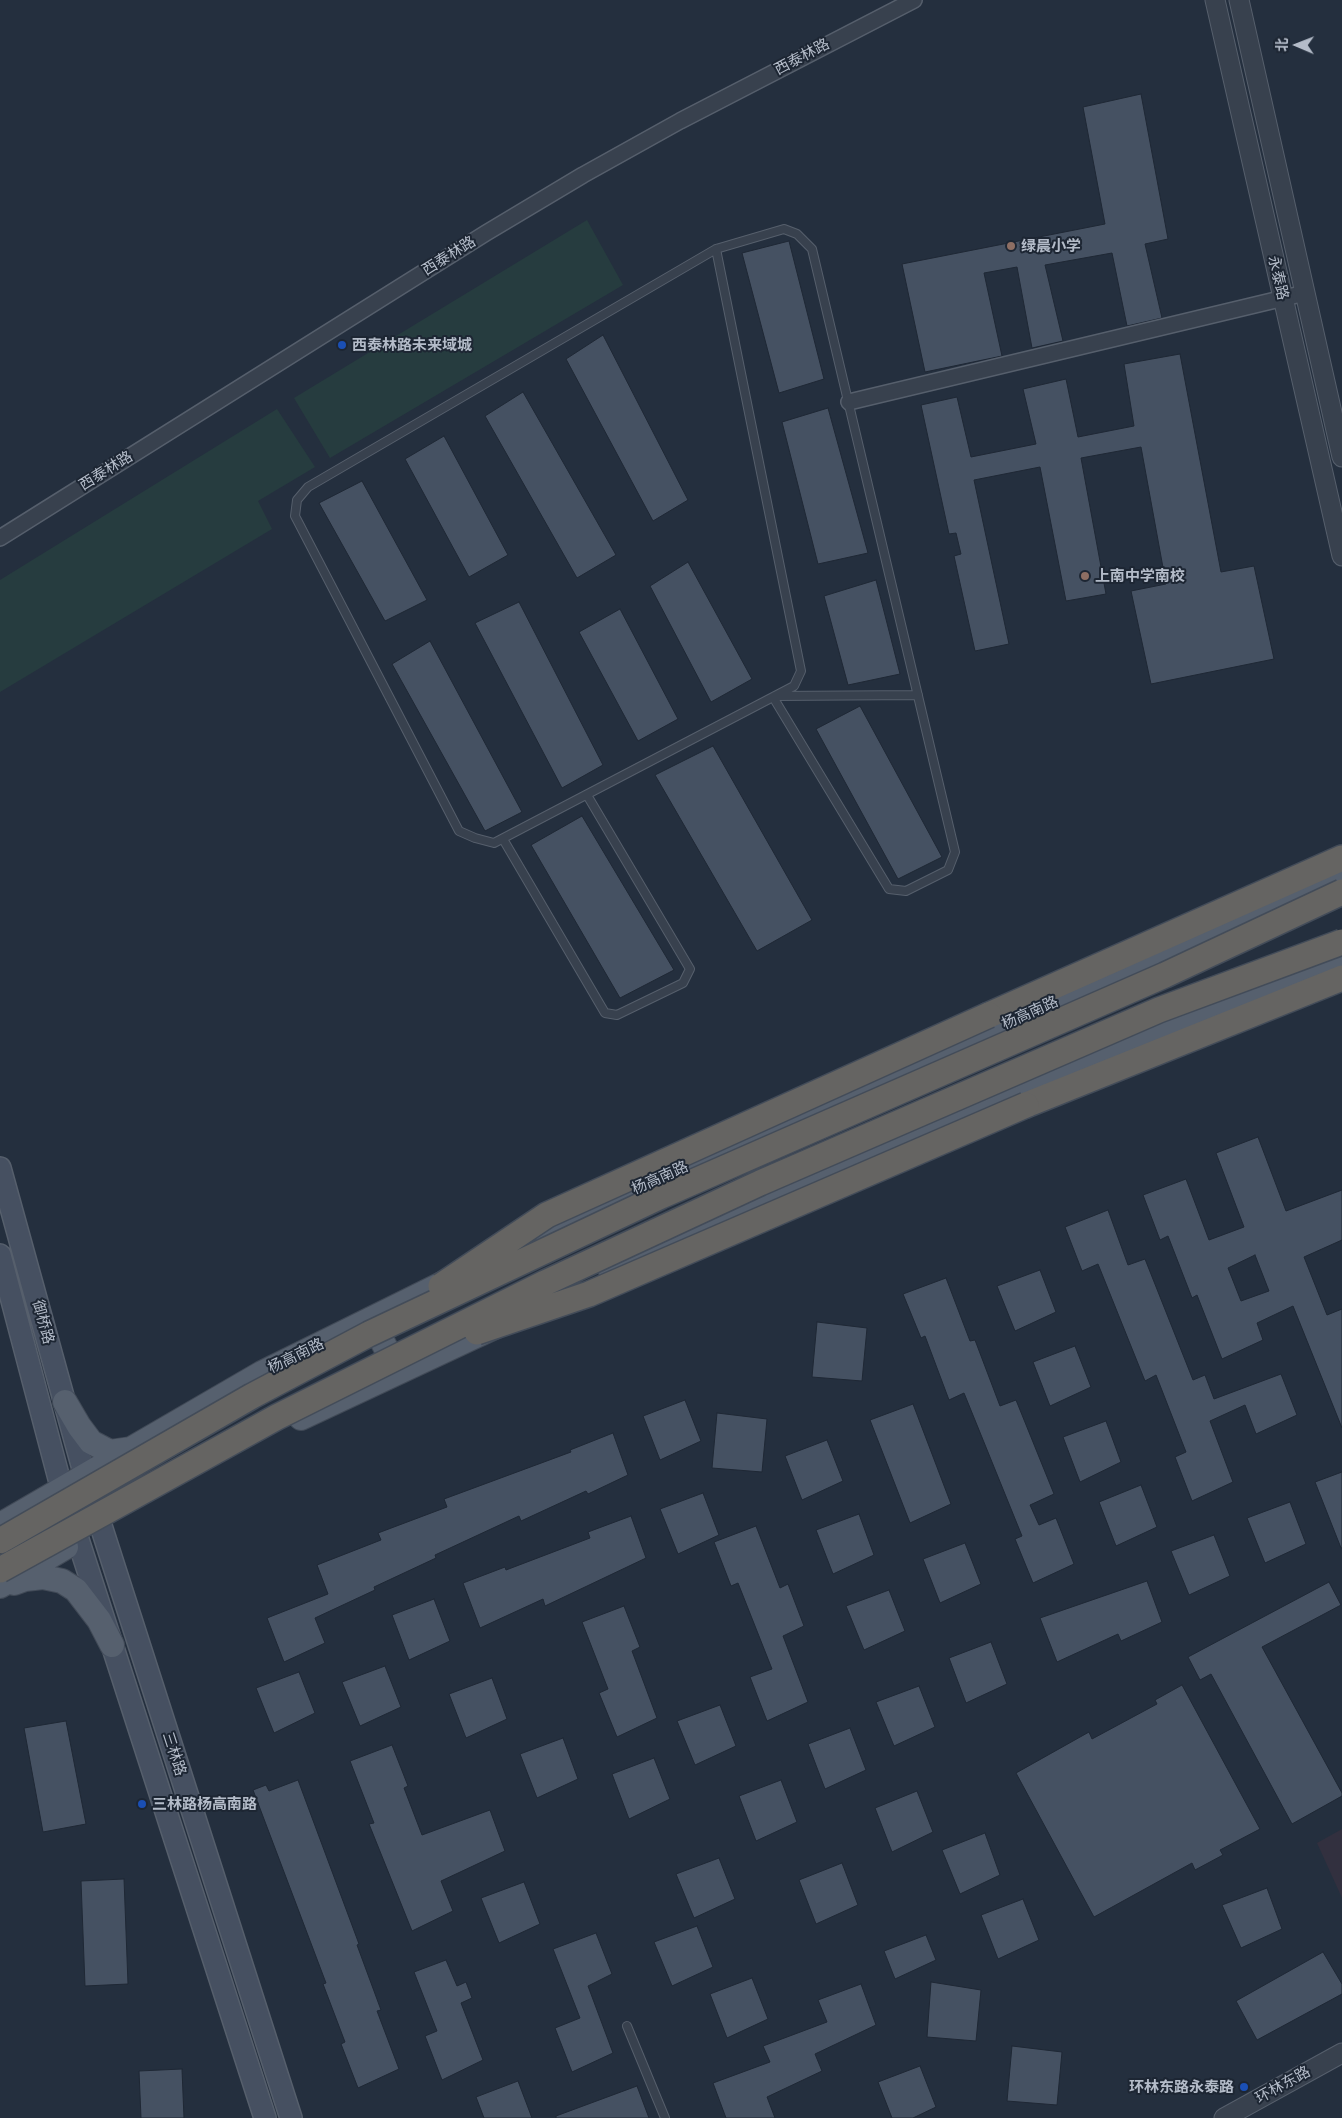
<!DOCTYPE html>
<meta charset="utf-8">
<style>
body{margin:0}
#map{position:relative;width:1342px;height:2118px;overflow:hidden;background:#242f3e;font-family:Inter,"Noto Sans SC",sans-serif}
canvas{display:block}
.north{position:absolute;left:1272px;top:20px;width:50px;height:50px;-webkit-text-stroke:4px #1d2633;paint-order:stroke;rotate:271deg;font-size:14px;font-weight:700;line-height:20px;text-align:center;color:#b4bcc9}
.north::after{content:'';display:block;margin:auto;width:18px;height:22px;background:#b4bcc9;clip-path:polygon(50% 0,100% 100%,50% 72%,0 100%)}
</style>
<div id="map">
<canvas width="1342" height="2118"></canvas>
<div class="north">北</div>
</div>
<script>
const c = document.querySelector('canvas').getContext('2d');
c.lineJoin = 'round';
function fill(path, color) {
  c.fillStyle = color;
  c.fill(path, 'evenodd');
}
function shape(rows) {
  const path = new Path2D();
  for (const r of rows) {
    path.moveTo(r[0], r[1]);
    for (let i = 2; i < r.length; i += 2) path.lineTo(r[i], r[i + 1]);
  }
  return path;
}
function trace(path, color, width, dash) {
  c.strokeStyle = color;
  c.lineWidth = width;
  c.lineCap = dash ? 'butt' : 'round';
  c.setLineDash(dash || []);
  c.stroke(path);
}
function drawText(font, color, halo, rows, align = 'center') {
  c.font = font + ' Inter,"Noto Sans SC",sans-serif';
  c.lineWidth = 4;
  c.setLineDash([]);
  c.textBaseline = 'middle';
  c.strokeStyle = halo;
  c.fillStyle = color;
  for (const [text, x, y, turn = 0] of rows) {
    c.save();
    c.translate(x, y);
    c.rotate((+turn || 0) * Math.PI / 180);
    c.textAlign = isNaN(turn) ? turn : align;
    if (halo) c.strokeText(text, 0, 0);
    c.fillText(text, 0, 0);
    c.restore();
  }
}
const medical = shape([
 [1342,1829,1342,1898,1317,1843]
]);
const green = shape([
 [587,220,623,285,330,458,294,398],
 [277,409,315,467,258,501,272,529,0,692,0,580]
]);
const building = shape([
 [1141,94,1168,239,1145,244,1162,318,1127,326,1112,253,1045,265,1063,341,1032,348,1017,267,984,273,1002,356,925,372,902,264,1105,224,1083,107,1141,94],
 [789,241,824,379,779,393,742,253,789,241],
 [603,335,688,500,653,521,566,359,603,335],
 [1180,354,1221,572,1254,566,1274,659,1151,684,1131,591,1166,584,1141,447,1081,458,1106,594,1066,601,1040,467,974,480,1009,644,975,651,954,556,961,554,956,533,949,534,921,405,957,397,971,457,1036,444,1023,389,1066,379,1078,437,1134,426,1124,364,1180,354],
 [523,392,616,555,577,578,485,416,523,392],
 [828,408,868,553,818,564,782,422,828,408],
 [444,436,508,555,469,577,405,459,444,436],
 [362,481,427,600,385,621,319,503,362,481],
 [688,562,752,679,711,702,650,586,688,562],
 [876,580,900,674,848,685,824,596,876,580],
 [519,602,603,765,562,788,475,623,519,602],
 [620,609,678,719,638,741,579,632,620,609],
 [430,641,522,812,485,831,392,664,430,641],
 [860,706,942,857,898,879,816,729,860,706],
 [713,746,812,920,757,951,655,775,713,746],
 [582,816,674,970,620,998,531,845,582,816],
 [1258,1137,1286,1211,1342,1190,1342,1240,1304,1257,1327,1315,1342,1309,1342,1428,1293,1306,1257,1323,1263,1340,1222,1359,1197,1295,1192,1298,1168,1236,1160,1240,1143,1195,1186,1179,1209,1240,1244,1227,1216,1153,1258,1137],
 [1255,1255,1269,1291,1241,1301,1228,1268,1255,1255],
 [1108,1210,1128,1265,1145,1259,1193,1380,1205,1375,1214,1399,1281,1374,1297,1415,1256,1434,1245,1405,1210,1421,1233,1482,1192,1501,1175,1457,1186,1452,1156,1375,1145,1381,1098,1264,1082,1271,1065,1227,1108,1210],
 [1040,1270,1056,1312,1015,1331,997,1286,1040,1270],
 [946,1278,970,1341,975,1340,1000,1406,1016,1400,1054,1494,1030,1505,1039,1525,1056,1518,1074,1564,1033,1583,1015,1539,1022,1536,964,1393,949,1400,925,1336,921,1338,903,1294,946,1278],
 [817,1322,867,1328,862,1381,812,1377,817,1322],
 [1075,1346,1091,1387,1050,1406,1033,1362,1075,1346],
 [685,1400,701,1441,660,1460,643,1416,685,1400],
 [913,1404,951,1504,910,1523,870,1420,913,1404],
 [717,1413,767,1419,762,1472,712,1468,717,1413],
 [1106,1421,1121,1462,1080,1482,1063,1437,1106,1421],
 [613,1433,628,1475,588,1494,586,1491,521,1521,519,1516,435,1555,436,1558,374,1587,375,1590,315,1618,325,1643,284,1662,267,1618,328,1594,317,1565,381,1540,378,1533,447,1507,444,1499,571,1452,570,1450,613,1433],
 [827,1440,843,1481,802,1500,785,1456,827,1440],
 [1342,1472,1342,1548,1341,1548,1315,1482,1342,1472],
 [1141,1485,1157,1527,1116,1546,1099,1502,1141,1485],
 [703,1493,719,1535,678,1554,660,1509,703,1493],
 [1290,1502,1306,1544,1265,1563,1247,1518,1290,1502],
 [859,1514,874,1555,833,1574,816,1530,859,1514],
 [631,1516,646,1558,545,1606,543,1599,480,1628,463,1583,505,1567,506,1570,590,1538,588,1532,631,1516],
 [756,1526,780,1588,788,1584,804,1626,783,1636,808,1702,767,1721,750,1677,772,1669,738,1583,731,1586,714,1542,756,1526],
 [1214,1535,1230,1576,1189,1595,1171,1551,1214,1535],
 [965,1543,981,1584,940,1603,923,1559,965,1543],
 [1147,1581,1162,1622,1121,1641,1118,1634,1057,1662,1040,1618,1147,1581],
 [1329,1582,1341,1605,1262,1647,1342,1793,1342,1796,1292,1824,1211,1674,1200,1680,1188,1657,1329,1582],
 [889,1590,905,1631,864,1650,846,1606,889,1590],
 [434,1599,450,1641,409,1660,392,1615,434,1599],
 [624,1606,640,1647,632,1651,657,1718,617,1737,599,1693,608,1689,582,1622,624,1606],
 [991,1642,1007,1684,966,1703,949,1658,991,1642],
 [385,1666,401,1707,360,1726,342,1682,385,1666],
 [299,1672,315,1713,274,1733,256,1688,299,1672],
 [492,1678,507,1719,466,1738,449,1694,492,1678],
 [1182,1685,1260,1829,1220,1850,1223,1855,1195,1870,1192,1863,1094,1917,1016,1773,1089,1732,1092,1739,1157,1704,1155,1700,1182,1685],
 [919,1686,935,1727,894,1746,876,1702,919,1686],
 [720,1705,736,1746,695,1765,677,1721,720,1705],
 [66,1721,86,1824,43,1832,24,1728,66,1721],
 [850,1728,866,1770,825,1789,808,1744,850,1728],
 [563,1738,578,1779,537,1798,520,1754,563,1738],
 [392,1745,408,1786,404,1788,422,1835,490,1810,505,1851,441,1881,453,1911,412,1931,369,1824,374,1823,350,1761,392,1745],
 [654,1758,670,1799,629,1819,612,1774,654,1758],
 [298,1780,359,1944,357,1945,381,2010,377,2011,399,2069,358,2088,341,2044,345,2042,323,1984,326,1983,253,1790,266,1785,269,1791,298,1780],
 [781,1780,797,1822,756,1841,739,1796,781,1780],
 [917,1791,933,1832,892,1852,875,1808,917,1791],
 [985,1833,1000,1875,960,1894,942,1850,985,1833],
 [719,1858,735,1899,694,1918,676,1874,719,1858],
 [842,1863,858,1905,816,1924,799,1880,842,1863],
 [124,1879,128,1984,85,1986,81,1881,124,1879],
 [524,1882,540,1924,499,1943,481,1898,524,1882],
 [1267,1888,1282,1929,1241,1948,1222,1905,1267,1888],
 [1023,1899,1039,1940,998,1959,981,1915,1023,1899],
 [697,1926,713,1967,672,1986,654,1942,697,1926],
 [596,1933,612,1974,588,1986,613,2053,572,2072,555,2028,580,2018,553,1949,596,1933],
 [926,1935,936,1960,895,1979,884,1951,926,1935],
 [1323,1952,1342,1984,1342,1994,1257,2040,1236,2001,1323,1952],
 [446,1960,457,1986,466,1982,472,1998,461,2003,483,2060,442,2080,425,2036,437,2031,414,1972,446,1960],
 [752,1978,768,2019,727,2038,710,1994,752,1978],
 [931,1982,981,1990,976,2041,927,2037,931,1982],
 [861,1984,876,2025,815,2054,822,2071,767,2097,775,2118,726,2118,713,2083,770,2062,763,2046,827,2022,818,2000,861,1984],
 [1012,2046,1062,2052,1057,2105,1007,2101,1012,2046],
 [920,2066,936,2107,913,2118,892,2118,878,2082,920,2066],
 [182,2069,184,2118,141,2118,139,2071,182,2069],
 [518,2081,532,2118,484,2118,476,2097,518,2081],
 [637,2086,649,2118,556,2118,556,2116,637,2086]
]);
const service = shape([
 [716,249,801,671,794,686,494,843,475,838,459,831,295,516,297,500,308,487,716,249],
 [716,249,784,229,797,234,812,249,955,852,948,870,906,891,889,889,773,697],
 [775,696,918,695],
 [503,839,605,1013,617,1015,683,983,690,969,587,795],
 [627,2026,665,2118]
]);
const minor = shape([
 [849,402,1305,293],
 [0,538,486,233,583,175,680,121,914,0]
]);
const tertiary = shape([
 [1215,0,1342,556],
 [1239,0,1342,457],
 [1224,2118,1342,2053]
]);
const secondary = shape([
 [0,1168,85,1476,291,2118],
 [0,1255,62,1490,265,2118]
]);
const primary = shape([
 [510,1250,605,1203,1342,874],
 [611,1272,690,1235,1174,1026,1342,958],
 [371,1319,398,1372],
 [65,1402,79,1426,91,1442,110,1452,131,1449],
 [301,1418,497,1326],
 [0,1525,262,1373,458,1276],
 [14,1583,25,1579,43,1577,62,1581,76,1590,99,1620,112,1645],
 [0,1586,66,1547]
]);
const trunk = shape([
 [989,1015,1342,858],
 [1026,1105,1342,978]
]);
const trunkBridge = shape([
 [441,1286,547,1215,989,1015],
 [477,1332,589,1294,1026,1105],
 [0,1541,252,1396,369,1334,661,1196,1165,975,1342,892],
 [0,1570,277,1417,545,1283,760,1183,1159,1010,1342,942]
]);
const markers = [
 [1011,246,5,"#8d6e63"],
 [342,345,5,"#1a4fb4"],
 [1085,576,5,"#8d6e63"],
 [142,1804,5,"#1a4fb4"],
 [1244,2087,5,"#1a4fb4"]
];
const streetNames = [
 ["西泰林路",802,57,-28],
 ["西泰林路",449,256,-32],
 ["永泰路",1278,278,77],
 ["西泰林路",106,471,-32],
 ["杨高南路",1030,1013,-24],
 ["杨高南路",660,1178,-24],
 ["御桥路",43,1322,75],
 ["杨高南路",296,1356,-26],
 ["三林路",174,1754,72],
 ["环林东路",1283,2085,-29]
];
const poiNames = [
 ["绿晨小学",1021,246],
 ["西泰林路未来域城",352,345],
 ["上南中学南校",1095,576],
 ["三林路杨高南路",152,1804],
 ["环林东路永泰路",1234,2087,"right"]
];
fill(medical, '#32303f');
fill(green, '#263c3f');
fill(building, '#455162');
trace(building, '#1f2835', 1);
trace(service, '#565f6c', 10);
trace(minor, '#565f6c', 18);
trace(tertiary, '#565f6c', 21);
trace(secondary, '#565f6c', 24);
trace(primary, '#414a57', 26);
trace(trunk, '#434c59', 28);
trace(service, '#38414e', 8);
trace(minor, '#38414e', 15);
trace(tertiary, '#38414e', 19);
trace(secondary, '#465061', 21);
trace(primary, '#56606e', 24);
trace(trunk, '#656462', 25);
trace(trunkBridge, '#434c59', 28, []);
trace(trunkBridge, '#656462', 25);
for (const [x, y, r, color] of markers) {
  const dot = new Path2D();
  dot.arc(x, y, r, 0, 2 * Math.PI);
  c.fillStyle = color;
  c.fill(dot);
  trace(dot, '#1d2633', 2);
}
drawText('15px', '#b4bcc9', '#1d2633', streetNames);
drawText('bold 15px', '#b4bcc9', '#1d2633', poiNames, 'left');
</script>
